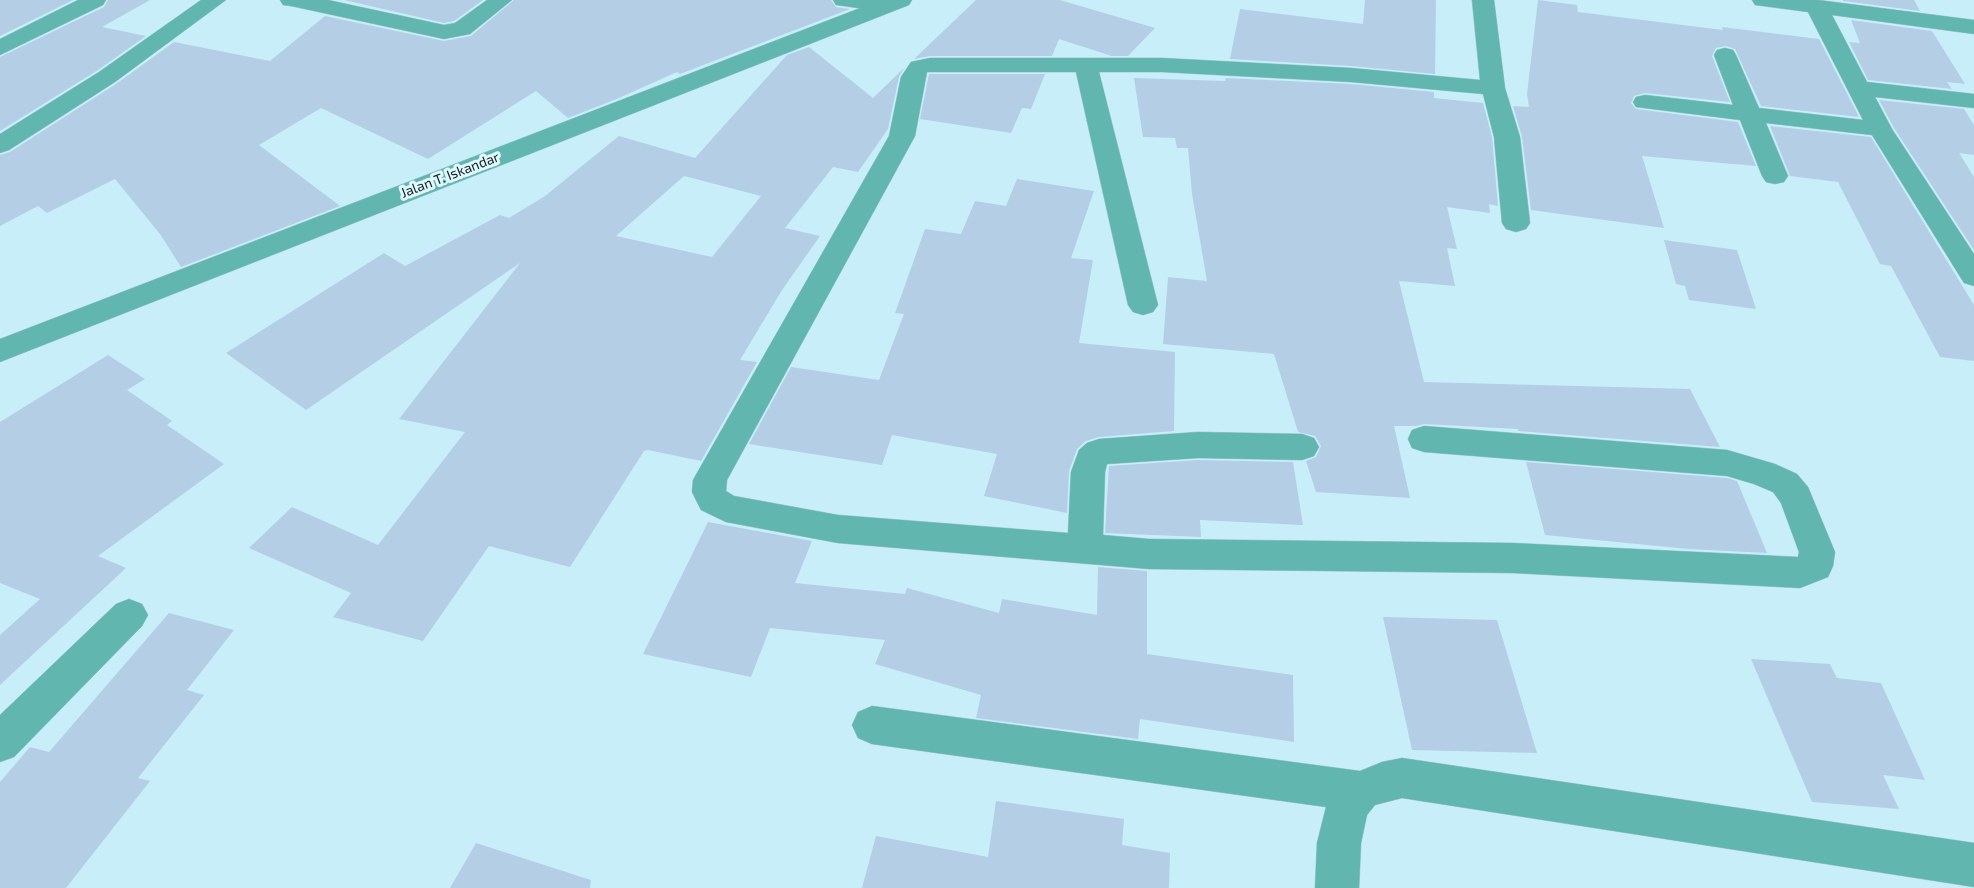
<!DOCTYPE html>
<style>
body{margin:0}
canvas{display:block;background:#c7eef9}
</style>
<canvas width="1974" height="888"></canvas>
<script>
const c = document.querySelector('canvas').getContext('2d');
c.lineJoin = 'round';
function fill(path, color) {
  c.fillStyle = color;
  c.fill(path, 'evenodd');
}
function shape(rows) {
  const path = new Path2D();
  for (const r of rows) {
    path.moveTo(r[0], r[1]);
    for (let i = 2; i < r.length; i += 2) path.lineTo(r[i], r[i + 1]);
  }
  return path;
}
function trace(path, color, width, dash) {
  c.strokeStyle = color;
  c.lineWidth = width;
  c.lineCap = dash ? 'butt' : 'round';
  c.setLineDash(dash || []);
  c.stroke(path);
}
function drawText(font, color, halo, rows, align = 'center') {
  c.font = font + ' "Exo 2",sans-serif';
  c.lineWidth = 6;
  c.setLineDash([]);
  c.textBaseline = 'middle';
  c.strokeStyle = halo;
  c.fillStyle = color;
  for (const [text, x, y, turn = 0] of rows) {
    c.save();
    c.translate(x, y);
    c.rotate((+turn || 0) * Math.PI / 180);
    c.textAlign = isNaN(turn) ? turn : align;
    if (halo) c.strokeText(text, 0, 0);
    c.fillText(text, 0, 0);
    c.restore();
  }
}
const building = shape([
 [0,0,73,0,0,36],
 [108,0,150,0,102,27,146,36,98,70,0,131,0,57,104,7],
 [344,0,483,0,454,21,444,23],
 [514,0,831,0,836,7,850,9,680,74,677,72,619,98,568,118,536,91,428,159,321,108,259,145,340,206,181,267,160,234,115,179,47,213,38,206,0,226,0,155,10,152,116,84,174,42,270,61,325,16,444,41,471,36],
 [976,0,1060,0,1155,28,1128,56,1112,56,1059,39,1052,56,930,56,914,59],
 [1365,0,1436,0,1435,74,1351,66,1230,59,1240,9,1363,24],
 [1538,0,1577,5,1578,12,1723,30,1722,27,1819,39,1859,117,1761,106,1735,49,1726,46,1716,48,1712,56,1730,102,1645,93,1634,96,1631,103,1636,109,1738,122,1756,166,1642,156,1664,228,1531,210,1522,137,1513,106,1529,107,1527,94],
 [1843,0,1914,0,1920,11,1843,1],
 [1851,20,1932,31,1965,84,1947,82,1952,89,1868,80,1849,42,1860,43],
 [809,47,873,98,904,68,899,77,888,129,858,172,833,167,785,228,820,236,782,290,740,360,757,362,701,461,648,450,644,451,570,567,489,546,423,641,333,617,351,593,249,548,292,507,378,545,465,432,399,419,520,263,306,410,226,353,384,253,405,266,500,215,509,218,545,196,619,136,695,158,787,55],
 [684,176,761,196,712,257,616,236],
 [929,74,1045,74,1031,109,1022,108,1011,133,920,119],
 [1134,78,1225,81,1226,78,1351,84,1434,92,1434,98,1483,103,1492,137,1498,206,1489,204,1490,213,1447,207,1457,249,1447,248,1455,286,1399,281,1424,382,1690,389,1720,447,1518,431,1518,429,1424,424,1416,426,1394,426,1410,498,1316,492,1306,461,1316,457,1321,446,1315,436,1298,432,1274,354,1163,344,1168,277,1207,281,1192,194,1188,148,1177,148,1175,138,1143,137],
 [1879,100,1964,109,1974,125,1974,155,1959,153,1974,177,1974,250,1894,128],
 [1770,126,1871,137,1974,305,1974,361,1940,357,1891,266,1880,264,1838,182,1790,176],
 [1017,179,1094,191,1071,258,1093,260,1079,343,1175,352,1174,431,1099,437,1086,441,1077,449,1069,471,1067,513,984,496,997,454,892,435,882,465,749,444,791,367,879,380,904,314,895,313,925,229,961,234,975,201,1006,206],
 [1664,240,1737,250,1756,309,1689,300,1685,286,1676,284],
 [108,355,145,379,127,390,172,421,167,425,224,464,98,556,126,568,0,685,0,635,40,599,0,583,0,422],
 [1198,460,1293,462,1303,525,1200,520,1201,537,1105,533,1109,466],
 [1526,462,1727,478,1737,481,1767,553,1688,549,1545,535],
 [708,522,812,541,795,583,905,594,907,588,999,613,1002,599,1097,615,1098,567,1147,571,1147,654,1293,675,1294,742,1140,719,1138,739,976,718,981,695,875,664,885,640,770,628,751,677,643,654],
 [169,613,234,630,187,690,204,695,138,778,150,781,66,888,0,888,0,782,30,747,49,752],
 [1383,617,1497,620,1537,753,1412,750],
 [1751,659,1830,664,1837,678,1881,683,1925,780,1883,775,1899,809,1812,802],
 [996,801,1124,819,1122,845,1170,853,1169,888,862,888,876,836,988,857],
 [476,843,591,880,590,888,450,888]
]);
const minor = shape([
 [78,0,106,0,103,5,0,55,0,39,78,0],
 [201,0,226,0,115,82,9,150,0,153,0,134,99,72,201,0],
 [280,0,328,0,444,25,455,23,487,0,512,0,470,34,444,39,291,6,283,5,280,0],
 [833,0,891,0,896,5,893,10,885,12,844,6,836,5,833,0],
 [1472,0,1494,0,1505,88,1520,137,1530,223,1526,229,1516,232,1506,229,1502,223,1494,137,1483,94,1351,82,1162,72,1099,72,1158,305,1153,312,1143,315,1133,312,1128,305,1076,72,927,72,915,136,727,480,726,491,734,496,838,515,1068,533,1071,472,1079,450,1087,443,1099,439,1198,432,1302,434,1314,438,1319,447,1314,456,1302,460,1198,458,1107,464,1105,472,1103,535,1149,539,1513,543,1798,557,1799,552,1781,503,1773,492,1754,484,1727,476,1424,452,1412,448,1408,439,1412,430,1424,426,1727,450,1775,464,1797,474,1808,487,1835,552,1833,566,1828,577,1800,588,1513,573,1149,569,838,543,726,522,701,510,692,492,693,480,889,136,901,77,911,62,930,58,1162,58,1351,68,1480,80,1472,0],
 [1752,0,1818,0,1974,20,1974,34,1832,15,1867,82,1974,94,1974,108,1875,97,1892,129,1974,254,1974,286,1964,283,1872,135,1766,123,1788,176,1784,182,1775,184,1766,182,1762,176,1740,120,1636,107,1633,102,1636,97,1645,95,1733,105,1714,55,1717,50,1725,48,1733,50,1736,55,1759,108,1863,120,1808,12,1763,6,1755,5,1752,0],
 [129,599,142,604,148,615,142,626,14,757,0,762,0,715,116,604,129,599],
 [872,706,1360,771,1382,762,1402,758,1974,843,1974,887,1402,798,1375,805,1367,815,1361,843,1359,888,1315,888,1317,843,1326,807,872,744,858,738,852,725,858,712,872,706]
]);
const tertiary = shape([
 [881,0,912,0,909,5,0,362,0,339,881,0]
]);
const farStreetnames = [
 ["Jalan T. Iskandar",450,175,-21]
];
fill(building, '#b4cfe5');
trace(minor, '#a6c9d2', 1);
trace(tertiary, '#a6c9d2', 1);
fill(minor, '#61b6af');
fill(tertiary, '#61b6af');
drawText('14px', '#112023', '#e1f8ff', farStreetnames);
</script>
